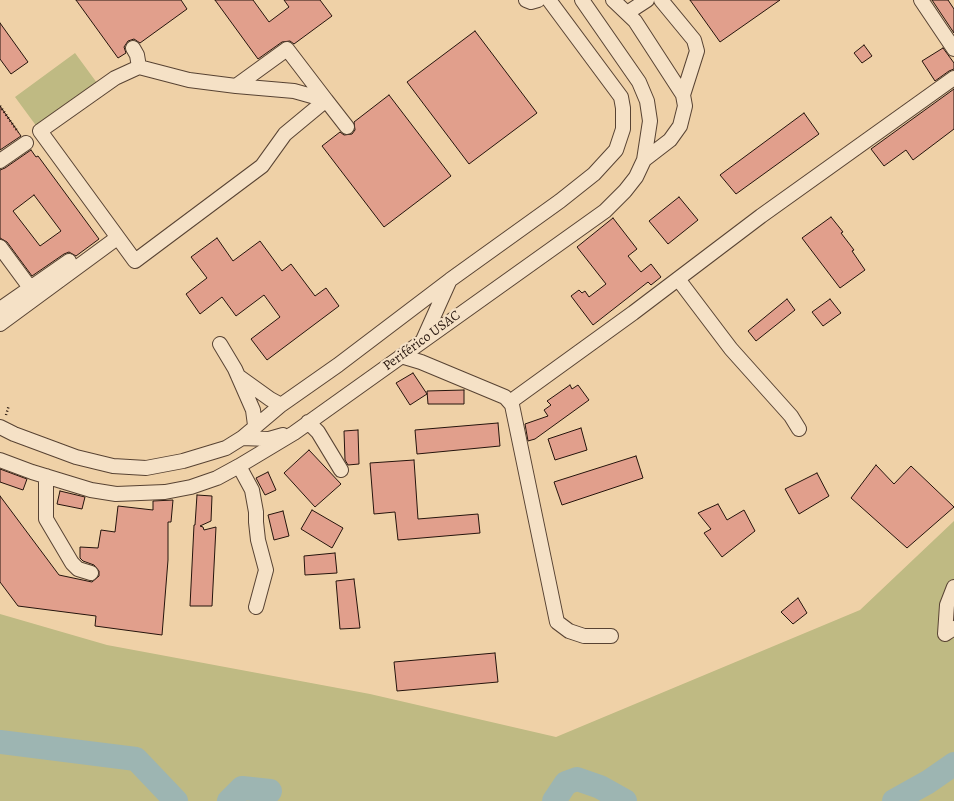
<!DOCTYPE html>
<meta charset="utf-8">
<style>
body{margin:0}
canvas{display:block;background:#efd1a7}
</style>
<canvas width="954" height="801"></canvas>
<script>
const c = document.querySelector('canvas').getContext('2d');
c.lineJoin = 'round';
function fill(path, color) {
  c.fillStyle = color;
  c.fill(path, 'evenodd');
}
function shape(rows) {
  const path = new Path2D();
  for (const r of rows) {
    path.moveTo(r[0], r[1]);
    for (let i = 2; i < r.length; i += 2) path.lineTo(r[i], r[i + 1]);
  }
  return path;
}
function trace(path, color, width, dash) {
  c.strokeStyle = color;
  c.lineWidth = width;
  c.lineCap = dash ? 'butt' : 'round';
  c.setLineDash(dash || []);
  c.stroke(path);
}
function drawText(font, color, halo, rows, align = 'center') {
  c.font = font + ' Alegreya,serif';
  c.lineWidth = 4.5;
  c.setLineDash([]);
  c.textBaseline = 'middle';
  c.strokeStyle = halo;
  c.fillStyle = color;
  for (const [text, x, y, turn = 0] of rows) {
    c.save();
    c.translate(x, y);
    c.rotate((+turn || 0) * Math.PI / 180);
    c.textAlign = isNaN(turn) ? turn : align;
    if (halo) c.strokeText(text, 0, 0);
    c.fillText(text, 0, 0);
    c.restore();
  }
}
const green = shape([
 [75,53,100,87,40,131,15,97],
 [954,521,954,801,0,801,0,614,107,645,370,694,556,737,860,610]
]);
const river = shape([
 [0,742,136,759,176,801],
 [229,801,242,788,270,791,262,801],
 [554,801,566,783,577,779,600,787,625,801],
 [894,801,928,782,954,764]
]);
const building = shape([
 [76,0,181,0,187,9,140,43,134,39,128,41,124,47,126,53,118,58,76,0],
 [215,0,253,0,269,22,289,7,284,0,320,0,332,16,294,44,290,41,282,42,258,59,215,0],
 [690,0,780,0,720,42,690,0],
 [932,0,948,0,954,9,954,33,932,0],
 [0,23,28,62,11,74,0,59,0,23],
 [475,31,537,113,469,164,407,82,475,31],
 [864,45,872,56,862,63,854,53,864,45],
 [943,48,954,63,954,69,949,71,935,81,922,61,943,48],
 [954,89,954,129,913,160,906,150,884,166,871,149,954,89],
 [389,95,451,176,384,227,322,146,340,132,344,135,352,134,355,130,354,122,389,95],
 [0,106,21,136,0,150,0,106],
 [804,113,819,134,736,194,720,175,804,113],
 [31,150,36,157,38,156,99,239,76,256,69,252,64,254,32,276,7,242,0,238,0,170,5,168,31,150],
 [34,195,61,231,40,246,13,211,34,195],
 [679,197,698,220,668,244,649,221,679,197],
 [831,217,843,232,841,233,854,250,852,251,865,270,840,288,802,238,831,217],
 [613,218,637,249,628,256,641,272,651,264,661,277,651,285,648,282,593,325,571,296,579,290,582,293,585,291,589,297,606,284,577,247,613,218],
 [217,238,233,261,260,241,282,271,291,264,315,296,326,288,339,306,267,360,251,339,280,317,264,295,236,316,222,297,200,314,186,294,207,278,191,257,217,238],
 [787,299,795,310,756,341,748,331,787,299],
 [830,299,841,313,823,326,812,312,830,299],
 [413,373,427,394,410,405,396,383,413,373],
 [570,385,572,389,578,385,589,400,535,439,528,441,525,424,548,416,544,410,551,405,547,401,570,385],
 [464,390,464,404,428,404,427,391,464,390],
 [498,423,500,446,417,454,415,430,498,423],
 [581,428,587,450,555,460,548,439,581,428],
 [358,430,359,464,348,465,345,460,344,431,358,430],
 [309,450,341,484,315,507,284,473,309,450],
 [636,456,643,478,562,505,554,482,636,456],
 [414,460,418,519,478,514,480,533,398,540,395,512,374,514,370,463,414,460],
 [876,465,894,484,911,466,954,507,907,548,851,498,876,465],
 [0,469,27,479,23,490,0,482,0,469],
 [268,472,276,490,265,495,256,478,268,472],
 [817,473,829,496,799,514,785,489,817,473],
 [60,491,85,497,82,509,57,504,60,491],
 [197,495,212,496,211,521,200,526,203,527,204,530,216,527,212,606,190,606,194,525,195,525,197,495],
 [0,496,59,575,92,582,99,576,99,571,94,565,83,561,80,558,80,547,98,548,101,530,115,532,118,506,153,510,153,501,173,500,171,522,168,522,168,560,162,635,95,626,96,616,18,606,0,582,0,496],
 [718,504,727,520,744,510,755,531,722,557,704,533,711,529,698,513,718,504],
 [312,510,343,528,332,548,301,529,312,510],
 [283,511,289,536,274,540,268,515,283,511],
 [335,553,337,573,305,575,304,556,335,553],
 [354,579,360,628,340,629,336,581,354,579],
 [798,598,807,613,793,624,781,612,798,598],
 [495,653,498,682,397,691,394,662,495,653]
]);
const path = shape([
 [0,106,18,132],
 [6,415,9,405]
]);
const minor = shape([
 [526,0,531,2,538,0],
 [613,0,635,21,683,95,685,106,680,126,670,140,644,160],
 [661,0,694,40,697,51,683,95],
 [921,0,954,49],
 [627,13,647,0],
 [133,48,137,55,139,67],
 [236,86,287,49,326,100,285,134,262,166,135,261,40,131,115,78,139,67,189,80,236,86,294,91,326,100,347,127],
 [0,161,26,143],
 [0,247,31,289],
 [678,279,731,349,791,416,799,429],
 [0,309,69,261],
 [0,324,117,238],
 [423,340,449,282],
 [220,344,235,369,253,410,255,425],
 [401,356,421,362,505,397,512,405,557,622,569,631,584,636,611,636],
 [238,376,270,399,281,405],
 [510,402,633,313,761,216,954,78],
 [308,422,318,432,341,470],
 [0,427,14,434,76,457,113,466,146,468,183,461,226,448,242,438,281,405,338,365,450,280,560,201,594,174,616,150,623,129,623,108,621,97,549,0],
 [242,438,269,439,283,435],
 [0,460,32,472,91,490,116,494,165,492,191,487,217,478,239,466,294,433,605,211,625,191,636,177,644,160,650,121,647,101,639,82,582,0],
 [239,466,252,490,256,512,256,522,258,540,266,570,256,607],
 [46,476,46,519,72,563,78,569,91,573],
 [954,587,947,605,945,634,954,628]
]);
const streetNames = [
 ["Periférico USAC",422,341,-36]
];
fill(green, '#bfba83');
trace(river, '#9db5b2', 24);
fill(building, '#e19f8c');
trace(building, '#25140c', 1);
trace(minor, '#584333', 16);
trace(path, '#25140c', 2.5, [1, 2.5]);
trace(minor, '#f5e1c6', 14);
drawText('14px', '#25140c', '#f5e1c6', streetNames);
</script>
